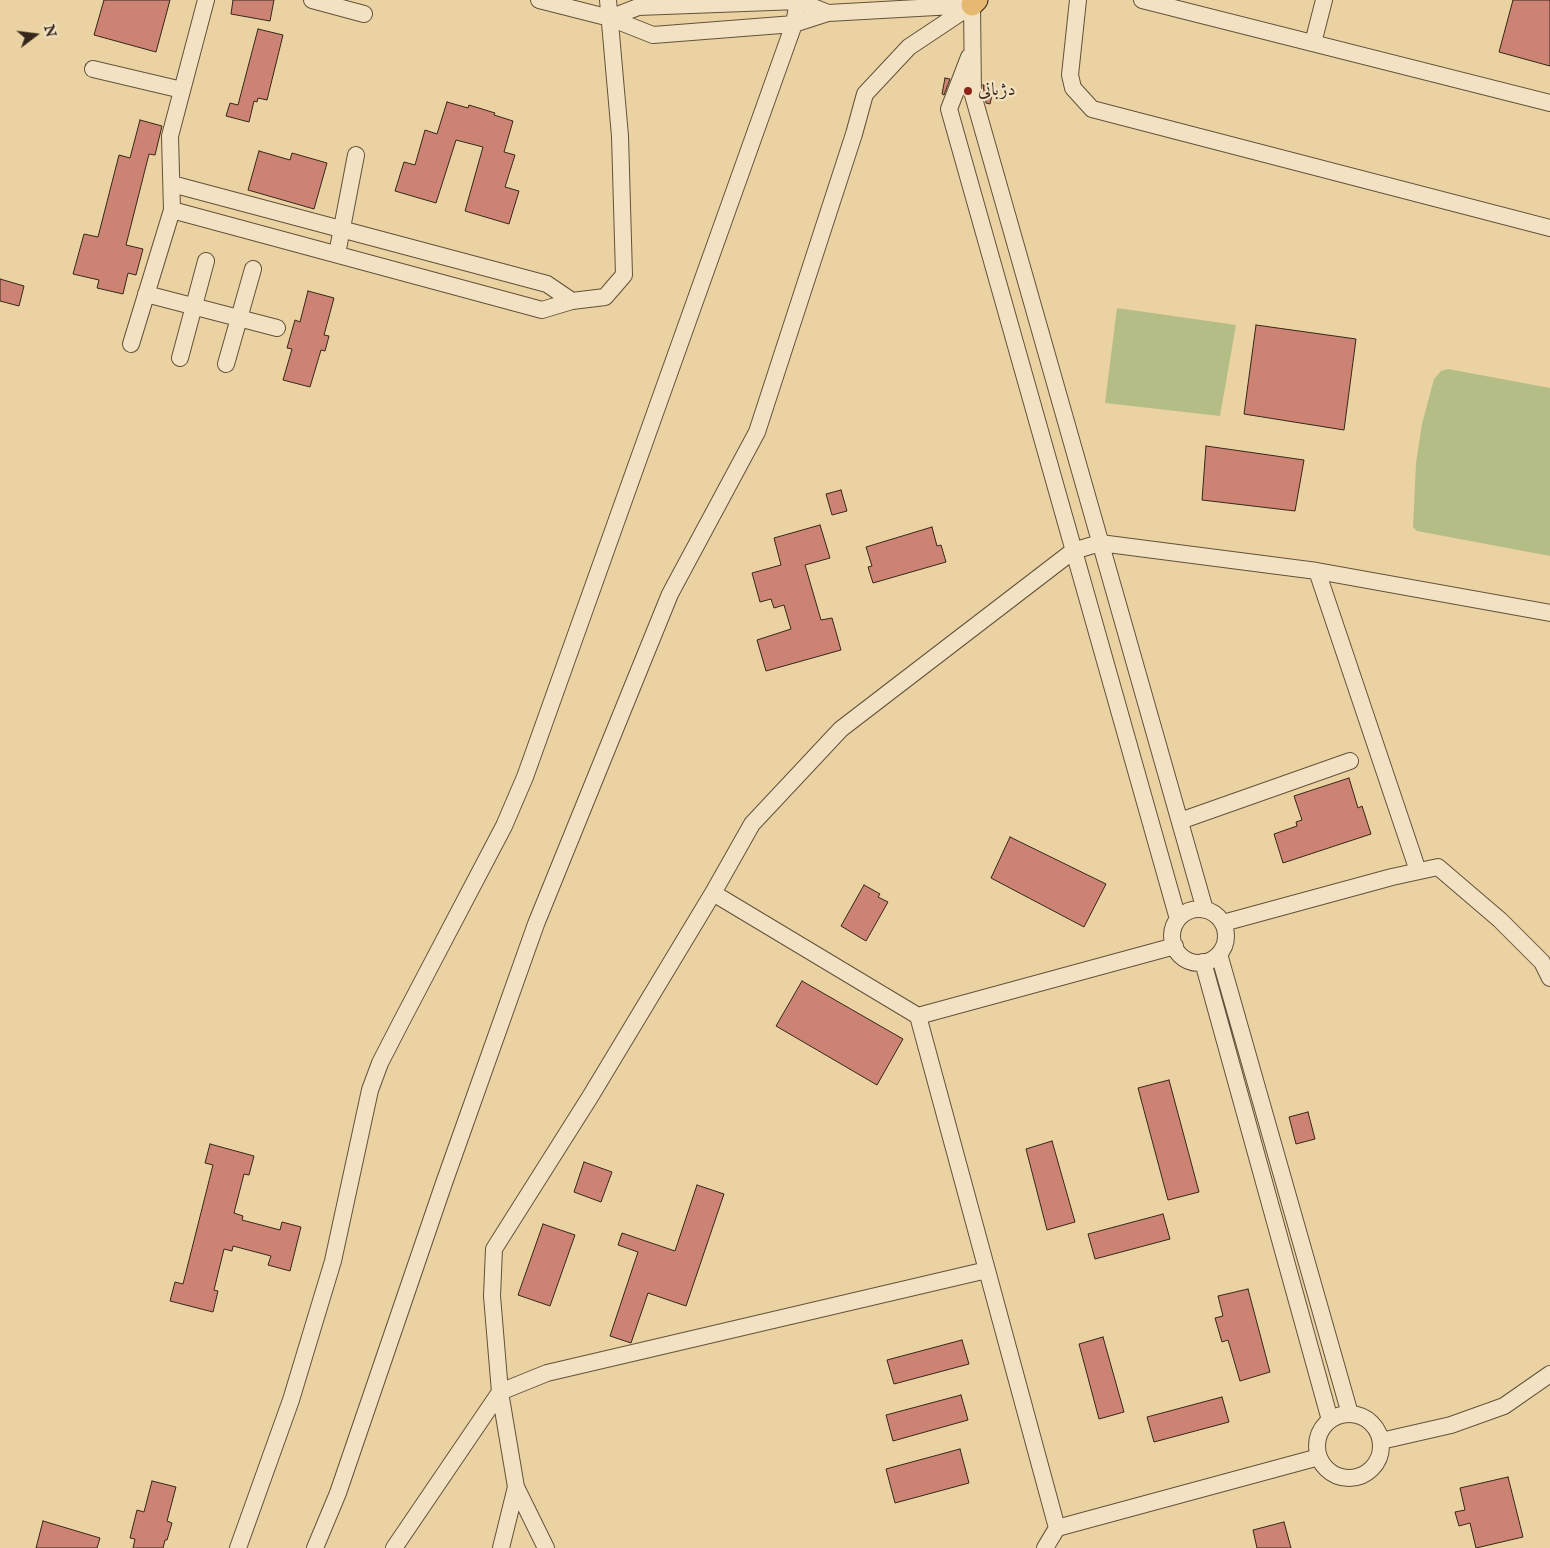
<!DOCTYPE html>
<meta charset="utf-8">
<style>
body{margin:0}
#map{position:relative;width:1550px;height:1548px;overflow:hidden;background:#ebd2a2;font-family:"IM FELL English",serif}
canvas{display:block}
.north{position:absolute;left:10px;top:10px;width:50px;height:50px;-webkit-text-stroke:4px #f2e2c3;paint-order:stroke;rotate:75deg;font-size:14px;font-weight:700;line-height:20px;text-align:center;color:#352719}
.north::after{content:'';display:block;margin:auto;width:18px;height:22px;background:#352719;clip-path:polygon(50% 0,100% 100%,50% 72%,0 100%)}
</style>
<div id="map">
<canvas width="1550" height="1548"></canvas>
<div class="north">N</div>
</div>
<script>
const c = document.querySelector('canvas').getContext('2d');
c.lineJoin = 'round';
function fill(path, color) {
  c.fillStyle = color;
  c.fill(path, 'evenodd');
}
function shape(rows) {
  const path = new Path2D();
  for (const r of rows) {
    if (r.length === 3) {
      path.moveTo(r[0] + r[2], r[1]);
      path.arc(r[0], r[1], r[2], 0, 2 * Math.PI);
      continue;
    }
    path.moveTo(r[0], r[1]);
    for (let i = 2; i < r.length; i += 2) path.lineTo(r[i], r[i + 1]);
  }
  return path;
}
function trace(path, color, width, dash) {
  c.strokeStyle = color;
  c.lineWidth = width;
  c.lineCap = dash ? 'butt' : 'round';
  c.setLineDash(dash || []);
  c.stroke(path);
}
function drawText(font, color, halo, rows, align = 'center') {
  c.font = font + ' "IM FELL English",Amiri,serif';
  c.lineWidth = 4.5;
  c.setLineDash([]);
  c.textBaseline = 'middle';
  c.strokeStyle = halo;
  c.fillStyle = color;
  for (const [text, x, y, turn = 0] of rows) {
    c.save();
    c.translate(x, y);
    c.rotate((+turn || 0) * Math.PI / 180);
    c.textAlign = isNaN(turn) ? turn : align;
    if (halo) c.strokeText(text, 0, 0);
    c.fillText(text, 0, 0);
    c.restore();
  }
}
const green = shape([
 [1117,308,1236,325,1220,416,1105,403],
 [1448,369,1550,388,1550,556,1417,531,1413,527,1416,463,1422,424,1434,379,1441,371]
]);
const building = shape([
 [104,0,170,0,156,52,94,35,104,0],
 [233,0,274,0,270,21,231,14,233,0],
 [1513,0,1550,0,1550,66,1499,52,1513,0],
 [258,29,283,35,267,100,258,98,257,102,254,101,249,122,226,116,230,103,238,105,258,29],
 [945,78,950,79,944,95,942,94,945,78],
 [983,85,994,87,990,104,986,103,983,85],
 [447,102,468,108,469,105,495,113,494,115,513,121,504,152,515,155,505,187,519,191,509,224,465,211,483,147,456,140,436,203,395,191,404,162,415,165,425,130,437,134,447,102],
 [140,120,162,126,155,155,149,154,126,245,143,249,136,275,128,273,123,294,97,288,99,280,73,274,84,234,98,237,119,155,130,158,140,120],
 [259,151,290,160,292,153,327,163,314,209,248,190,259,151],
 [0,279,24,286,19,306,0,301,0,279],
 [308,291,334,298,324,335,329,336,325,351,321,350,310,387,283,380,292,349,287,348,295,320,300,322,308,291],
 [1256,325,1356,339,1344,430,1244,414,1256,325],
 [1206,446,1304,460,1295,511,1202,500,1206,446],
 [841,490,847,511,832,515,826,494,841,490],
 [820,525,830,558,805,565,821,620,832,618,841,650,766,671,757,640,791,629,784,605,774,608,771,599,760,602,752,573,781,565,774,538,820,525],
 [932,527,937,546,941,545,946,562,873,583,868,567,872,566,866,547,932,527],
 [1349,778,1358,808,1362,806,1371,834,1283,863,1274,834,1297,826,1296,822,1302,820,1294,796,1349,778],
 [1010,837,1106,884,1084,927,991,878,1010,837],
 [864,885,880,894,878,897,888,902,866,941,841,926,864,885],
 [802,981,903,1039,877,1085,776,1026,802,981],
 [1169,1080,1199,1192,1168,1200,1138,1088,1169,1080],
 [1308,1112,1315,1139,1296,1144,1289,1117,1308,1112],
 [1052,1141,1075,1222,1047,1230,1026,1149,1052,1141],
 [210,1144,254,1156,249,1175,244,1174,234,1213,243,1216,242,1220,280,1230,282,1222,301,1227,290,1271,268,1265,271,1256,233,1246,232,1251,224,1249,214,1290,218,1291,213,1312,170,1301,175,1282,183,1284,213,1165,205,1163,210,1144],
 [584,1162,612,1172,601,1202,574,1192,584,1162],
 [697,1185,724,1194,686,1306,648,1293,631,1343,610,1336,638,1252,618,1245,622,1233,675,1251,697,1185],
 [1163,1214,1170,1239,1095,1259,1088,1234,1163,1214],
 [543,1224,575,1235,550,1306,518,1295,543,1224],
 [1248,1289,1270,1372,1240,1381,1228,1340,1222,1342,1215,1318,1223,1316,1218,1296,1248,1289],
 [1103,1337,1124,1412,1099,1419,1079,1344,1103,1337],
 [962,1340,969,1364,894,1384,887,1360,962,1340],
 [961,1395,968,1420,893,1441,886,1415,961,1395],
 [1222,1397,1229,1422,1154,1442,1147,1417,1222,1397],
 [960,1449,969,1483,895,1503,886,1469,960,1449],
 [1508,1477,1523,1537,1476,1548,1470,1523,1459,1526,1455,1512,1465,1510,1460,1488,1508,1477],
 [152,1481,176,1487,167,1521,172,1523,167,1540,165,1540,163,1548,133,1548,135,1539,130,1538,137,1510,144,1512,152,1481],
 [43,1521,100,1538,97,1548,36,1548,43,1521],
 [1284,1522,1291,1548,1257,1548,1253,1530,1284,1522]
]);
const minor = shape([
 [312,0,364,14],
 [539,0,610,18,653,35,794,24,828,13,972,5],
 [1078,0,1070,75,1073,88,1092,109,1550,228],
 [1142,0,1550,103],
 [972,5,973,95,1205,910],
 [610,18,638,7,798,1,828,13],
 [1313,43,1324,0],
 [969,57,949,109,1178,919],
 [93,69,182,90],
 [172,184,547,284,572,301],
 [172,210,542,310,572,301,605,297,624,275,620,136,608,0],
 [337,254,356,155],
 [146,294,277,328],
 [131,344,172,210,170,136,206,0],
 [180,358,206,261],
 [226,364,253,269],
 [1317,571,1418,871],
 [1180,821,1350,761],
 [713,893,590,1097,494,1249,492,1296,500,1392,547,1373,987,1270],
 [1199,936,27],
 [1223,923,1392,877,1438,867,1500,920,1542,962,1550,978],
 [1175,946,918,1016,1057,1528,1319,1457],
 [1219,954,1350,1414],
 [1203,962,1330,1420],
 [918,1016,713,893,752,824,841,729,1073,551,1100,543,1317,571,1550,613],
 [500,1392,516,1487,546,1548],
 [1349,1446,32],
 [1381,1441,1451,1425,1504,1406,1550,1374],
 [238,1548,291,1400,333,1261,370,1090,380,1063,399,1026,504,826,525,777,794,24,798,0],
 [315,1548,338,1493,444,1183,536,924,670,594,757,432,854,134,865,94,909,47,972,5],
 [394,1548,500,1392],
 [501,1548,516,1487],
 [1045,1548,1057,1528]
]);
const major = shape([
 [972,5,977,0]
]);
const markers = [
 [968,91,5,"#8f2418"]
];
const poiNames = [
 ["دژبانی",978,91]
];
fill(green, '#b5bd86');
fill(building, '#cc8374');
trace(building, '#352719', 1);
trace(minor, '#62523b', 18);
trace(major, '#352719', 23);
trace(minor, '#f2e2c3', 16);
trace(major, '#e6b971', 21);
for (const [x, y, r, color] of markers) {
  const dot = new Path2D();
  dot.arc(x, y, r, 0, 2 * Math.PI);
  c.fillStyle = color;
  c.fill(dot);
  trace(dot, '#f2e2c3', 2);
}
drawText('18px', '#352719', '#f2e2c3', poiNames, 'left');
</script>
